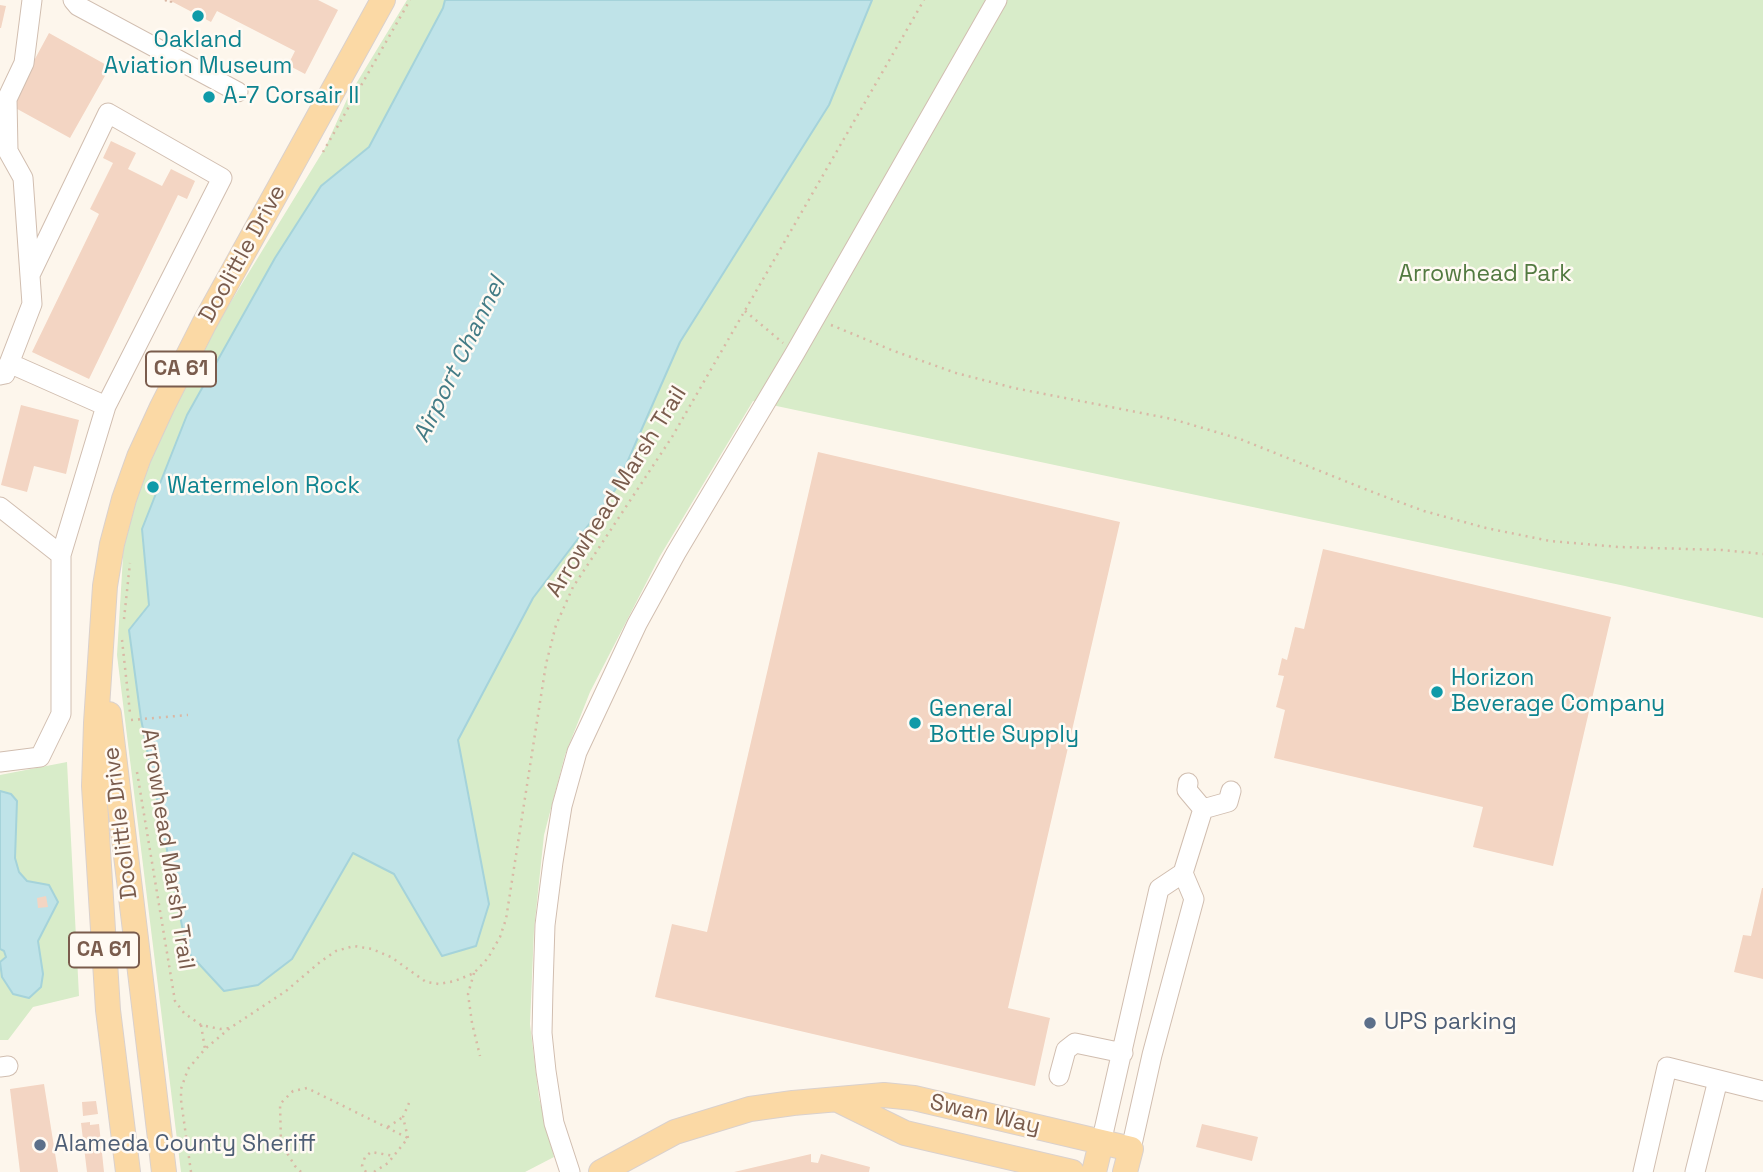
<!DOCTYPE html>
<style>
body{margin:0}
canvas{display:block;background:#fdf6ec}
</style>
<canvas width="1763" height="1172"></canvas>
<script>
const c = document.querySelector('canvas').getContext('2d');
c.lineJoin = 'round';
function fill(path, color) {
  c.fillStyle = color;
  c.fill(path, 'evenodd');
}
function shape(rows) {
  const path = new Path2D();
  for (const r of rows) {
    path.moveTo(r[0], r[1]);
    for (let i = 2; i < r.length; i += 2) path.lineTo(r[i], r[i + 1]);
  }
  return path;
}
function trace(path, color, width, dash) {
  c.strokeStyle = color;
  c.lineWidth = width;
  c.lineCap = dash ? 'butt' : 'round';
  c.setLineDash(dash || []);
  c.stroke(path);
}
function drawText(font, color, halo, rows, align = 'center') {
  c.font = font + ' "Space Grotesk",sans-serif';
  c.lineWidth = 5;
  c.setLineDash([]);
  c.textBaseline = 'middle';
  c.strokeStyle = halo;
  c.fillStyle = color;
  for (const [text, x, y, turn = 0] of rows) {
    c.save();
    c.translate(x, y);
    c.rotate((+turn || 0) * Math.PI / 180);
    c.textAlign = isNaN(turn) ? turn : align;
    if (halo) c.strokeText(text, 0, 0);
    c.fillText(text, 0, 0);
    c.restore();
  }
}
const green = shape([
 [407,0,1763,0,1763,618,1625,586,753,401,660,556,590,692,565,755,544,835,534,930,530,1024,539,1098,554,1157,525,1172,181,1172,117,655,124,540,154,442,221,318,325,148,348,97],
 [67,762,79,996,33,1007,8,1040,0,1040,0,775]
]);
const water = shape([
 [445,0,872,0,829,105,680,342,615,490,533,598,458,740,489,904,476,946,442,956,394,874,353,853,292,959,258,985,224,991,187,951,141,719,129,630,149,605,142,529,187,415,275,258,321,186,369,147,443,8,445,0],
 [0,791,11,794,17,801,15,858,19,872,27,881,49,885,58,902,38,941,43,974,41,987,29,998,13,994,2,977,0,962,6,957,4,951,0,949,0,791]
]);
const building = shape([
 [169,0,318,0,338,10,305,74,288,65,295,51,217,11,211,22],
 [0,5,6,6,1,28,0,28],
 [49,33,110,67,70,138,10,105],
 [111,141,136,153,128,169,162,186,171,169,195,181,187,199,178,195,89,379,32,352,99,214,90,209,113,163,103,158],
 [21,405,79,420,66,474,34,466,27,492,1,485],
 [818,452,1120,522,1008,1008,1050,1018,1035,1086,655,997,672,924,707,932],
 [1323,549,1611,617,1553,866,1473,847,1483,807,1274,758,1285,710,1276,707,1284,676,1278,675,1282,658,1287,660,1295,627,1304,629],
 [1762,888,1763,888,1763,979,1734,972,1743,935,1751,936],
 [46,896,48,907,38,908,37,898],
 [44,1084,58,1172,20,1172,10,1089],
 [96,1101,98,1114,83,1116,82,1102],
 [90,1122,90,1125,99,1124,104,1172,87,1172,81,1123],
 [1202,1124,1258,1137,1252,1161,1196,1147],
 [811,1154,811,1162,818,1163,821,1154,870,1167,869,1172,734,1172]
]);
const path = shape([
 [165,0,171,3,171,1],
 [323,152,410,0],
 [745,311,783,343],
 [831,325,894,351,956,373,1014,388,1172,419,1240,439,1375,493,1424,511,1486,528,1550,541,1619,547,1722,550,1763,554],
 [124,619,130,563],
 [122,640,130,713],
 [131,720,188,715],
 [137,772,175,1001,184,1013,201,1025,220,1029,230,1028],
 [474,973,468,994,472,1023,480,1056],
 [201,1025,205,1049],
 [388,1127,403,1117],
 [408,1138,403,1117,409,1103],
 [191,1172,181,1100,181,1089,188,1069,205,1049,230,1028,286,991,320,962,336,951,354,946,372,949,391,957,426,982,439,984,455,981,474,973,488,958,500,937,506,919,546,664,556,625,573,587,672,437,924,0],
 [301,1172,295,1166,281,1143,280,1104,293,1091,307,1088,408,1138],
 [366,1172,362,1166,365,1157,371,1152,394,1156],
 [374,1172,388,1163,408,1138]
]);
const minor = shape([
 [73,0,78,6,238,92],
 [30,275,108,113,222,178,106,406],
 [0,375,5,374,32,304,23,178,8,151,7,99,24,63,32,0],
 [0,507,61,555,106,406,9,363],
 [0,762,40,757,61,714,61,555],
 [1188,783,1187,790,1203,809,1228,802,1231,791],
 [1183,873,1203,809],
 [0,1067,8,1066],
 [1059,1076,1066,1050,1075,1043,1123,1053],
 [1101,1143,1159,889,1183,873,1194,899,1152,1055,1131,1149],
 [570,1172,554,1123,546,1071,542,1033,543,988,545,925,553,862,562,806,577,752,637,624,676,553,795,353,997,0],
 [1643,1172,1667,1067,1763,1091],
 [1695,1172,1718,1080]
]);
const major = shape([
 [109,714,164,1172],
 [838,1100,905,1133,1072,1172],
 [128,1172,108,1010,94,786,96,723,105,586,112,544,124,499,139,457,162,407,204,324,383,0],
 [601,1172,675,1132,750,1109,793,1103,884,1095,914,1098,1131,1149,1125,1172],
 [1094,1172,1101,1143]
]);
const markers = [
 [198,16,7,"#0f9aa8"],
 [209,97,7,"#0f9aa8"],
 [153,487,7,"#0f9aa8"],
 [1437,692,7,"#0f9aa8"],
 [915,723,7,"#0f9aa8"],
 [1370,1023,7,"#5c6f8a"],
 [40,1145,7,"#5c6f8a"]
];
const shields = [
 [181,369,70],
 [104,950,70]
];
const shieldNames = [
 ["CA 61",181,369],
 ["CA 61",104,950]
];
const cultureNames = [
 ["Oakland",198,41,"center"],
 ["Aviation Museum",198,67,"center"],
 ["A-7 Corsair II",223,97],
 ["Watermelon Rock",167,487],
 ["Horizon",1451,679],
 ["Beverage Company",1451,705],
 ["General",929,710],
 ["Bottle Supply",929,736]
];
const streetNames = [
 ["Doolittle Drive",243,254,-61],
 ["Arrowhead Marsh Trail",617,492,-58],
 ["Doolittle Drive",121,823,-97],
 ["Arrowhead Marsh Trail",167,849,81],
 ["Swan Way",985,1115,13]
];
const parkNames = [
 ["Arrowhead Park",1485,275]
];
const serviceNames = [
 ["UPS parking",1384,1023],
 ["Alameda County Sheriff",54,1145]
];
const waterNames = [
 ["Airport Channel",460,360,-64]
];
fill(green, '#d8ecc9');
fill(water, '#bfe3e8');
trace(water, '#a5d3da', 2);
fill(building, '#f3d5c3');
trace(minor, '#d1beb0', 21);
trace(major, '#dad1cd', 26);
trace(path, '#d9b8a5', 2.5, [2, 5]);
trace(minor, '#fff', 19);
trace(major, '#fbd9a5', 24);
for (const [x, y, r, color] of markers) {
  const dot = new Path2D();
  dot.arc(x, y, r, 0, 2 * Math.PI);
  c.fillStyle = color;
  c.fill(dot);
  trace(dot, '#fffaf3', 2.5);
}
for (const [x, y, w] of shields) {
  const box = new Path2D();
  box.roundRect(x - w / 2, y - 17.5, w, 35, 5);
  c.fillStyle = '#fffaf3';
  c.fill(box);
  trace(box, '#7a5c4d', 2);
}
drawText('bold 21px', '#7a5c4d', null, shieldNames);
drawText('23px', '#0d838f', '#fffaf3', cultureNames, 'left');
drawText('23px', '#7a5c4d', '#fffaf3', streetNames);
drawText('23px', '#537a41', '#fffaf3', parkNames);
drawText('23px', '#4e5e75', '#fffaf3', serviceNames, 'left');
drawText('italic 24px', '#437c86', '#fffaf3', waterNames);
</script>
